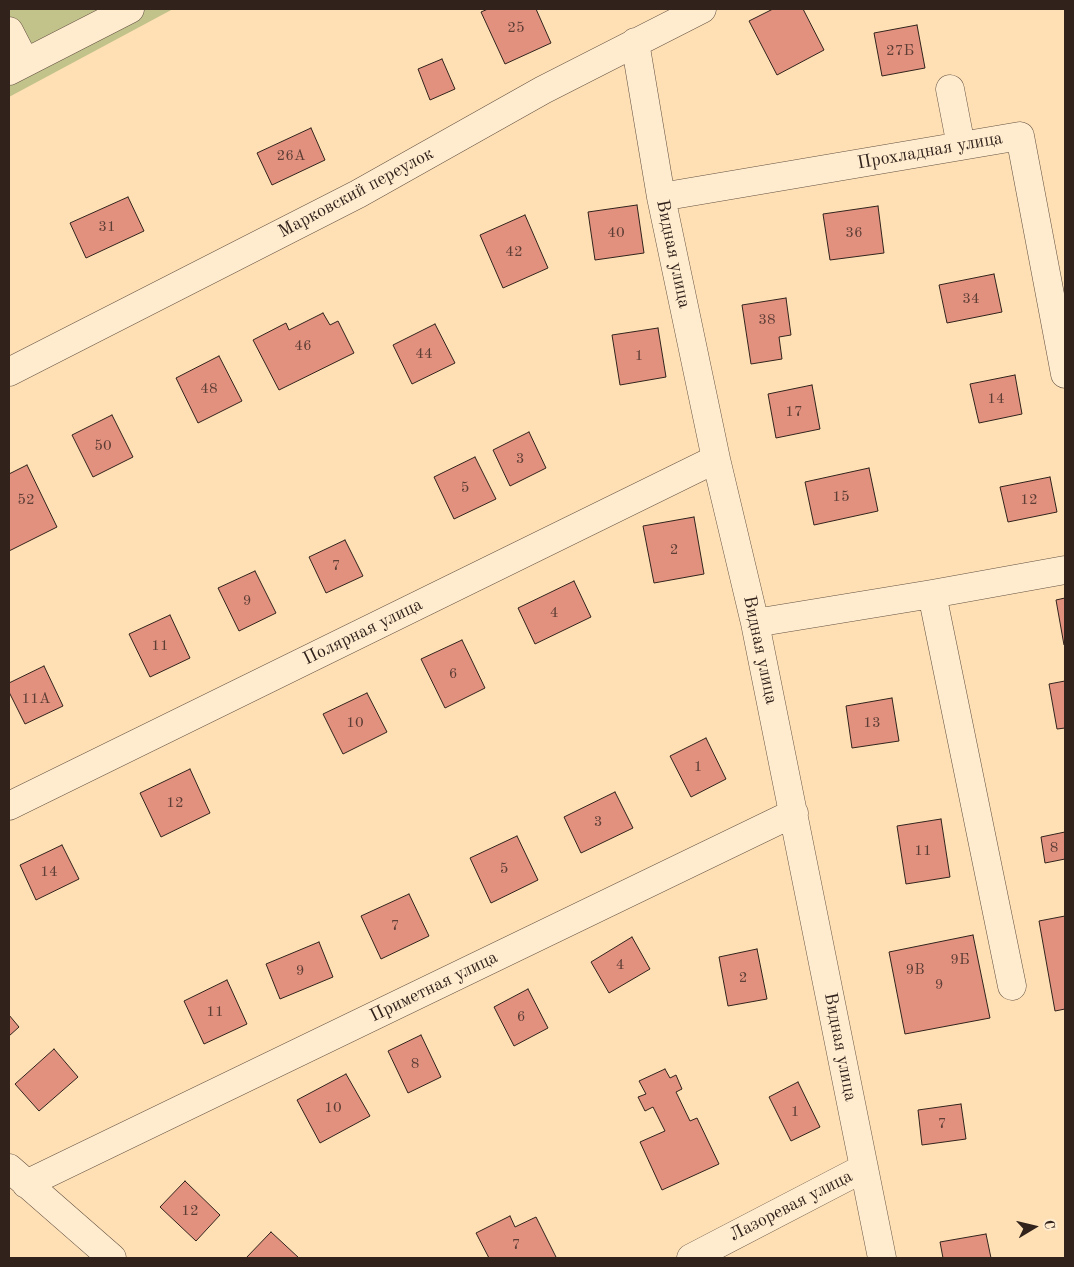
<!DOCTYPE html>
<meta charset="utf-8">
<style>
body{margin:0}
#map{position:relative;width:1074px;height:1267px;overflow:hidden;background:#ffe0b4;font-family:"Old Standard TT",serif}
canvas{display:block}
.frame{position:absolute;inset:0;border:10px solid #31231c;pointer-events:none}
.north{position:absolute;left:1009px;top:1202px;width:50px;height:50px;-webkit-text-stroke:4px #ffebce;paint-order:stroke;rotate:81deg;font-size:14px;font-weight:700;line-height:20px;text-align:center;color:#31231c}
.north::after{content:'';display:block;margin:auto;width:18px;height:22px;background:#31231c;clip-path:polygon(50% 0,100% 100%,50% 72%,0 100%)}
</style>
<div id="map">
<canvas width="1074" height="1267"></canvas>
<div class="frame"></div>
<div class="north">С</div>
</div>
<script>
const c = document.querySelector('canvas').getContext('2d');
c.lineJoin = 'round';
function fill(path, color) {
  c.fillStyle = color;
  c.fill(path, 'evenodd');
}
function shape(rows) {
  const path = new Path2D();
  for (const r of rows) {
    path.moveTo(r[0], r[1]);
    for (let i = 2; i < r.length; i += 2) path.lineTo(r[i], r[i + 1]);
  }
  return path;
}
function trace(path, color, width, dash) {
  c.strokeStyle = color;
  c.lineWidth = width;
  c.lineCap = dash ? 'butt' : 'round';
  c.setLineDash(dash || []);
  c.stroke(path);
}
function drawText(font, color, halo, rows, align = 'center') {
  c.font = font + ' "Old Standard TT",serif';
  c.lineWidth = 4;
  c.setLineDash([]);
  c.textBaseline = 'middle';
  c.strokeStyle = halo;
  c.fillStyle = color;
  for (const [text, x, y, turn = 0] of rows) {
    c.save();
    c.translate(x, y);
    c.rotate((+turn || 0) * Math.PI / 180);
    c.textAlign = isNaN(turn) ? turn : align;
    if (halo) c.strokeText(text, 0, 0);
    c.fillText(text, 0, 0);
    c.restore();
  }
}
const green = shape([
 [9,9,173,9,9,97]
]);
const building = shape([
 [488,9,536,9,551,43,505,64,481,12,488,9],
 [773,9,803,9,824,50,777,75,749,21,773,9],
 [917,25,925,68,882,76,874,33,917,25],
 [442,59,455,89,430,100,418,69,442,59],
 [311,128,325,160,272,185,257,153,311,128],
 [128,197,144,231,86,258,70,223,128,197],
 [637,205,644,253,595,260,588,212,637,205],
 [878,206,884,253,830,260,823,214,878,206],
 [525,215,548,268,503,288,480,235,525,215],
 [994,274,1002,312,947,323,939,285,994,274],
 [786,298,791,335,779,337,782,359,751,364,742,305,786,298],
 [323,313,330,325,338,321,354,353,279,390,253,340,286,323,289,330,323,313],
 [435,324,455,363,412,384,393,345,435,324],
 [658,328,666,377,620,385,612,335,658,328],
 [219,356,242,401,198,423,176,378,219,356],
 [1015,375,1022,414,979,423,970,384,1015,375],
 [812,385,820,429,776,438,768,394,812,385],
 [112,415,133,457,93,477,72,435,112,415],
 [529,432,546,468,510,486,493,450,529,432],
 [475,457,496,499,454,519,434,477,475,457],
 [27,465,57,527,9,551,9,474,27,465],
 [869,468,878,511,814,525,805,482,869,468],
 [1050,477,1057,512,1008,522,1000,487,1050,477],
 [694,517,704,574,654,583,643,526,694,517],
 [345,540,363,576,326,593,309,557,345,540],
 [255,571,276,613,239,631,218,588,255,571],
 [574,581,591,617,535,644,518,608,574,581],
 [1065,598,1065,644,1064,645,1056,600,1065,598],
 [170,615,190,658,150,677,129,634,170,615],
 [462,640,485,688,445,708,421,659,462,640],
 [44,666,63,706,25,724,9,692,9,683,44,666],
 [1065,681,1065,728,1057,729,1049,684,1065,681],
 [367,693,387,732,343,754,323,714,367,693],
 [892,698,899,741,852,748,846,706,892,698],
 [706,738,726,779,691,797,670,756,706,738],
 [190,769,210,813,161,837,140,793,190,769],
 [615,792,633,828,581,853,564,817,615,792],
 [941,819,950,877,906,884,897,826,941,819],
 [1065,832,1065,859,1045,863,1041,837,1065,832],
 [517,836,538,880,491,903,470,858,517,836],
 [62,845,79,879,36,900,20,865,62,845],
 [409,894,429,936,381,959,361,916,409,894],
 [1065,916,1065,1009,1055,1011,1039,921,1065,916],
 [973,935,990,1018,905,1034,889,952,973,935],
 [632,937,650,969,609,993,591,962,632,937],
 [319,942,333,977,280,999,266,964,319,942],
 [757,949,767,999,728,1006,719,957,757,949],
 [227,980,247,1024,204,1044,184,1001,227,980],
 [528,989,548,1028,514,1046,494,1007,528,989],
 [9,1015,19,1027,9,1036,9,1015],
 [421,1035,441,1077,408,1093,388,1051,421,1035],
 [54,1049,78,1077,39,1111,15,1084,54,1049],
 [665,1069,670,1078,676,1075,682,1089,676,1092,690,1121,697,1118,719,1164,662,1190,640,1142,665,1131,653,1107,645,1111,638,1097,646,1094,639,1081,665,1069],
 [346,1074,370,1116,320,1143,297,1100,346,1074],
 [798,1082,820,1127,791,1141,769,1097,798,1082],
 [961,1104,966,1139,922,1145,918,1110,961,1104],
 [185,1181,220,1215,196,1241,160,1207,185,1181],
 [510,1216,515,1227,536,1217,556,1257,554,1258,489,1258,476,1233,510,1216],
 [271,1232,299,1258,246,1258,271,1232],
 [986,1234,991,1258,943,1258,940,1242,986,1234]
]);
const minor = shape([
 [9,31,25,62],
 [635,42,661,197,716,459,755,623,882,1258],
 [9,71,130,9],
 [950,89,961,146],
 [661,197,1020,136,1065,374],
 [9,372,358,194,543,90,702,9],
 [932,594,1012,986],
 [755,623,932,594,1065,570],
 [9,806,716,459],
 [9,1168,112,1258],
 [26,1184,794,813],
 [691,1258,864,1168]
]);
const numberNames = [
 ["25",516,28],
 ["27Б",900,51],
 ["26А",291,156],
 ["31",107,227],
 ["40",616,233],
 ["36",854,233],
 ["42",514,252],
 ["34",971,299],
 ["38",767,320],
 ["46",303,346],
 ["44",424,354],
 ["1",639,356],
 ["48",209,389],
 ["14",996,399],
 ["17",794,412],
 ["50",103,446],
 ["3",520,459],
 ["5",465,488],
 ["15",841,497],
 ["52",26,500],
 ["12",1029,500],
 ["2",674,550],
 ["7",336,566],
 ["9",247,601],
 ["4",554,613],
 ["11",160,646],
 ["6",453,674],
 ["11А",36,699],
 ["10",355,723],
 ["13",872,723],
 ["1",698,767],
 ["12",175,803],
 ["3",598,822],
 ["8",1054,848],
 ["11",923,851],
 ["5",504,869],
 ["14",49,872],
 ["7",395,926],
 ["9Б",960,960],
 ["4",620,965],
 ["9В",915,970],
 ["9",300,971],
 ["2",743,978],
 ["9",939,985],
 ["11",215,1012],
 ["6",521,1017],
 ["8",415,1064],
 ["10",333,1108],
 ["1",795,1112],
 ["7",942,1124],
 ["12",190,1211],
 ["7",516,1245]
];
const streetNames = [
 ["Прохладная улица",930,151,-10],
 ["Марковский переулок",356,193,-28],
 ["Видная улица",673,254,78],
 ["Полярная улица",363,632,-26],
 ["Видная улица",760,650,78],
 ["Приметная улица",434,987,-26],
 ["Видная улица",840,1047,79],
 ["Лазоревая улица",791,1206,-27]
];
fill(green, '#c2c28b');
fill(building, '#e2917f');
trace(building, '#31231c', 1);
trace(minor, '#645242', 29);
trace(minor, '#ffebce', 28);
drawText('15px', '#5d3e35', null, numberNames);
drawText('18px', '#31231c', '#ffebce', streetNames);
</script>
